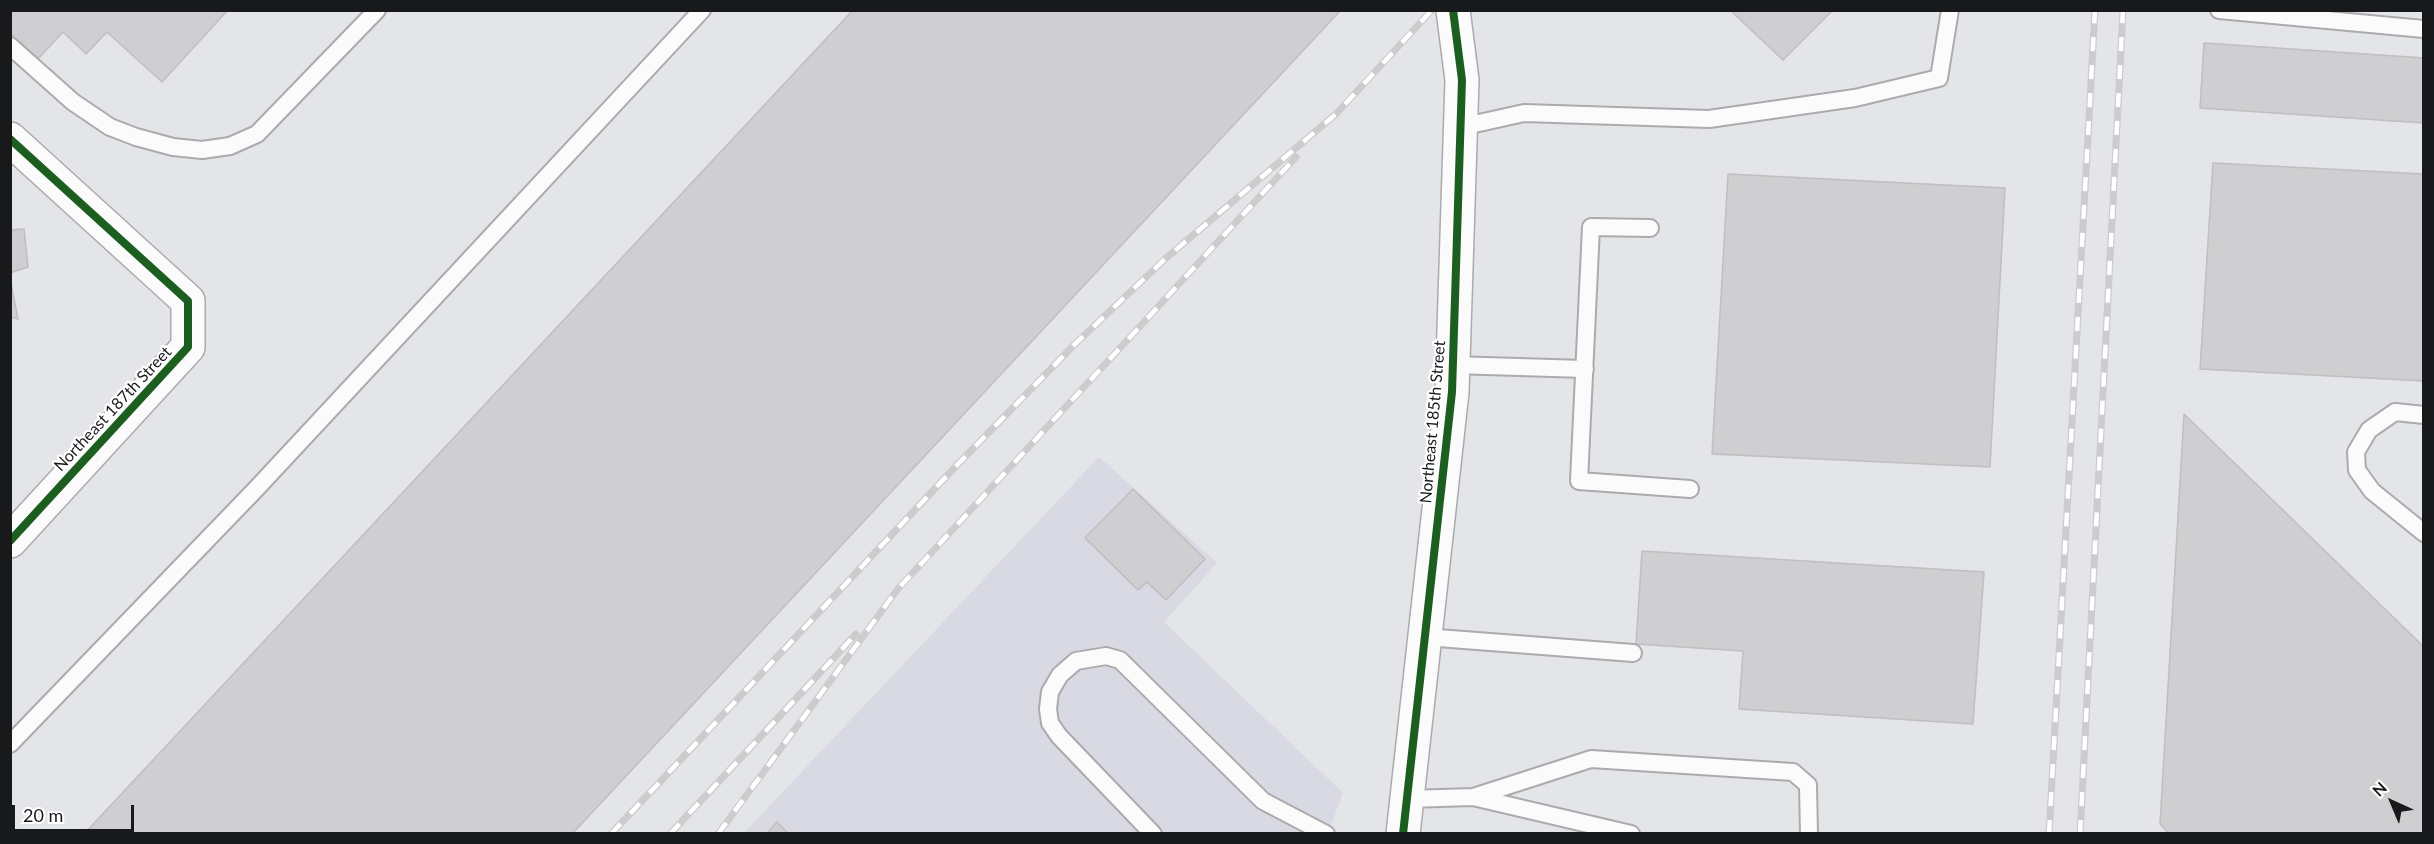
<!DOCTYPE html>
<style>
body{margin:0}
#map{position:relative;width:2434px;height:844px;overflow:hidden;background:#e4e5e8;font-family:Lato,sans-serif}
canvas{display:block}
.frame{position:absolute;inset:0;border:12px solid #18191b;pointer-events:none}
.north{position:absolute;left:2362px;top:772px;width:60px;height:60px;-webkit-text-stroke:4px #fff;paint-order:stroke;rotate:316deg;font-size:16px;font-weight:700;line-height:24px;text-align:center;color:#18191b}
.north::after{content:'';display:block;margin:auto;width:21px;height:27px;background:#18191b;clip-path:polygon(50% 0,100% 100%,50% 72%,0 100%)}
.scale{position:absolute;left:12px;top:805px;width:122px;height:27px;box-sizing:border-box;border:3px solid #18191b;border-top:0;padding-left:8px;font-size:18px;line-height:21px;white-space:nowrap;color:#18191b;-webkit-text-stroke:4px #fff;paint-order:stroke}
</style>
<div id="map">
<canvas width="2434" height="844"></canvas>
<div class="frame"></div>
<div class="north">N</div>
<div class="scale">20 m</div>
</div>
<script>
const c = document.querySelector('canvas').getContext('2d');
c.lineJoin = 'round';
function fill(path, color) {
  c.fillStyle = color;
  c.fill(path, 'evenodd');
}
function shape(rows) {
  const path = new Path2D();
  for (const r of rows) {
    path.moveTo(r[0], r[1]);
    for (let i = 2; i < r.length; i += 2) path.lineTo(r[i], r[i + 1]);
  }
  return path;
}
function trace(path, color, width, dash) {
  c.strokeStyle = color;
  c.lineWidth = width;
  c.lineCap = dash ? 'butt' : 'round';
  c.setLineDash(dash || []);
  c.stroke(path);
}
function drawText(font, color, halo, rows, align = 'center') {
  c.font = font + ' Lato,sans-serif';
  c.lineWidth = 4.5;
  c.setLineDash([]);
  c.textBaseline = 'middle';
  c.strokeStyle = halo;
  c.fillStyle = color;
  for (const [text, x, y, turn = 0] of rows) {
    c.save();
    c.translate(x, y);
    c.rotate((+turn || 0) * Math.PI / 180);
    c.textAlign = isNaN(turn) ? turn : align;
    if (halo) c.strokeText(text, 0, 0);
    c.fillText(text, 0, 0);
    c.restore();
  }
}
const built = shape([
 [1099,457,1217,563,1164,622,1343,793,1328,833,743,834]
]);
const building = shape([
 [10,10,228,10,162,82,107,32,86,54,63,32,38,59,10,33,10,10],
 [853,10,1341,10,572,834,84,834,853,10],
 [1730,10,1833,10,1783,60,1730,10],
 [2204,43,2424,58,2424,123,2200,108,2204,43],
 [2213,163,2424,174,2424,381,2200,369,2213,163],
 [1728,174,2005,188,1990,467,1712,454,1728,174],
 [24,229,28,267,10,273,10,230,24,229],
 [10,278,18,319,10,317,10,278],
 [2184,414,2424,647,2424,834,2169,834,2160,824,2184,414],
 [1133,489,1205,559,1166,600,1147,582,1138,590,1085,538,1133,489],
 [1642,551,1984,572,1973,724,1739,709,1743,651,1636,644,1642,551],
 [777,822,789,834,766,834,777,822]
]);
const service = shape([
 [2219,10,2424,29],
 [10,46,73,102,110,127,136,137,173,147,202,150,230,146,257,134,377,10],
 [1461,127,1524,113,1709,119,1855,98,1939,78,1950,10],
 [1650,228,1591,227,1579,481,1690,489],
 [1452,365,1585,369],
 [2424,415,2395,412,2369,430,2356,452,2357,470,2372,491,2424,533],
 [1425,637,1633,653],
 [10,744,256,489,702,10],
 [1473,797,1591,759,1793,772,1808,785,1809,834],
 [1407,799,1473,797,1631,834],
 [1153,834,1059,736,1050,723,1048,709,1050,692,1060,675,1076,661,1106,656,1120,660,1263,801,1326,834]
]);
const minor = shape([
 [10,139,188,301,188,347,10,541]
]);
const tertiary = shape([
 [1403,834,1452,392,1462,80,1453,10]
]);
const rail = shape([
 [611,834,958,464,1073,346,1165,259,1336,114,1432,10],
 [670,834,856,634],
 [718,834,897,590,1296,157],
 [2049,834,2095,10],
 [2080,834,2123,10]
]);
const cycleway = shape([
 [10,139,188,301,188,347,10,541],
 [1403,834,1452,392,1462,80,1453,10]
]);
const streetNames = [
 ["Northeast 187th Street",113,409,-47],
 ["Northeast 185th Street",1433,422,-85]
];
fill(built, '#d8d9e2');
fill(building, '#cfced0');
trace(building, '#bfbec0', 1.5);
trace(service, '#aaabad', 20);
trace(minor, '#aaabad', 36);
trace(tertiary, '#aaabad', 36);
trace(service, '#fbfbfc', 16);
trace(minor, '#fbfbfc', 33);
trace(tertiary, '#fbfbfc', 33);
trace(rail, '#cccccd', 7);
trace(rail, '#fff', 4.5, [14]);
trace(cycleway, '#1b5e20', 8);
drawText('16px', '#18191b', '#fff', streetNames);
</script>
